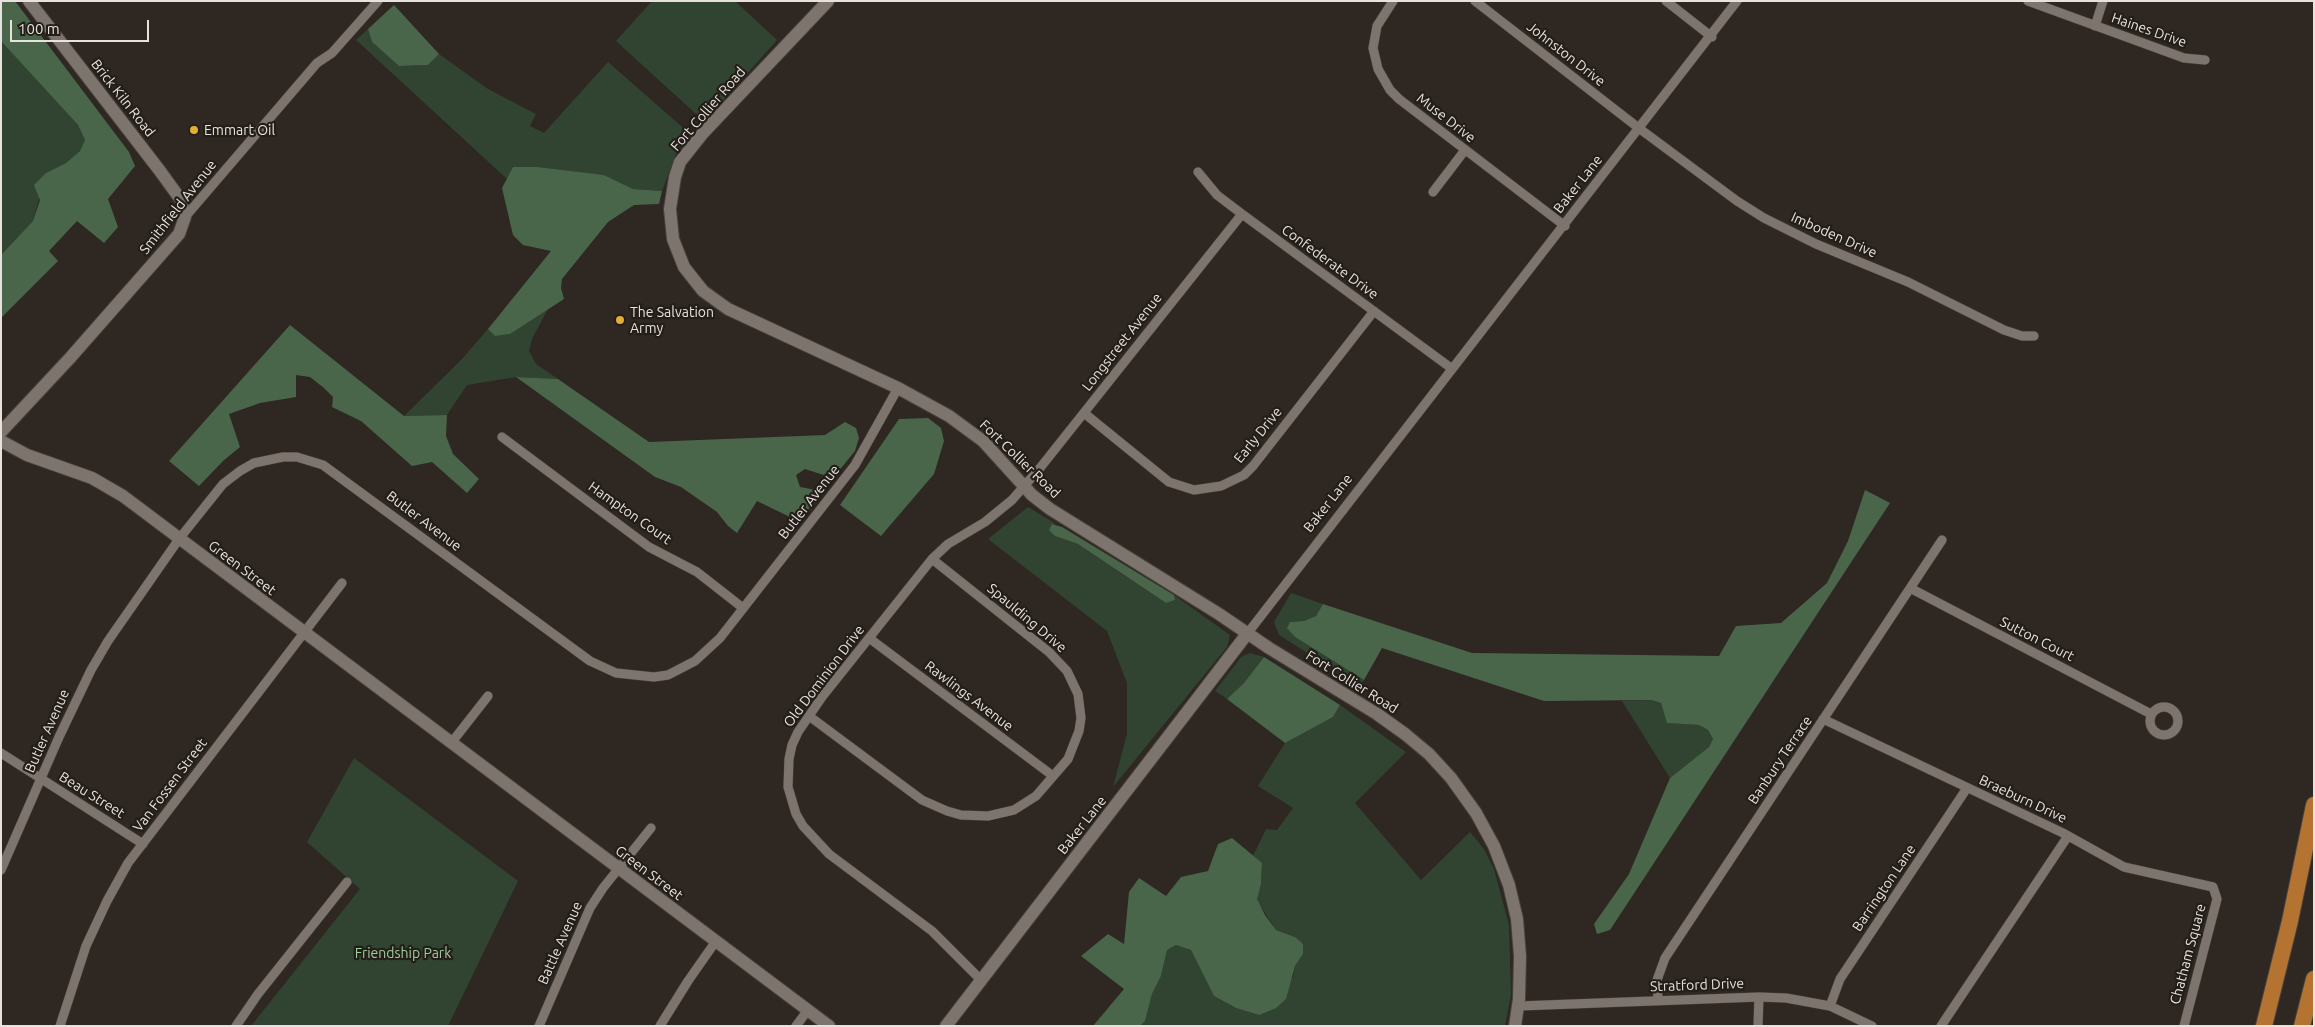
<!DOCTYPE html>
<style>
body{margin:0}
#map{position:relative;width:2315px;height:1027px;overflow:hidden;background:#2e2722;font-family:Ubuntu,sans-serif}
canvas{display:block}
.frame{position:absolute;inset:0;border:2px solid #e7e2de;pointer-events:none}
.scale{position:absolute;left:10px;top:20px;width:139px;height:22px;box-sizing:border-box;border:2px solid #e7e2de;border-top:0;padding-left:6px;font-size:15px;line-height:18px;white-space:nowrap;color:#e7e2de;-webkit-text-stroke:4px #241e19;paint-order:stroke}
</style>
<div id="map">
<canvas width="2315" height="1027"></canvas>
<div class="frame"></div>
<div class="scale">100 m</div>
</div>
<script>
const c = document.querySelector('canvas').getContext('2d');
c.lineJoin = 'round';
function fill(path, color) {
  c.fillStyle = color;
  c.fill(path, 'evenodd');
}
function shape(rows) {
  const path = new Path2D();
  for (const r of rows) {
    if (r.length === 3) {
      path.moveTo(r[0] + r[2], r[1]);
      path.arc(r[0], r[1], r[2], 0, 2 * Math.PI);
      continue;
    }
    path.moveTo(r[0], r[1]);
    for (let i = 2; i < r.length; i += 2) path.lineTo(r[i], r[i + 1]);
  }
  return path;
}
function trace(path, color, width, dash) {
  c.strokeStyle = color;
  c.lineWidth = width;
  c.lineCap = dash ? 'butt' : 'round';
  c.setLineDash(dash || []);
  c.stroke(path);
}
function drawText(font, color, halo, rows, align = 'center') {
  c.font = font + ' Ubuntu,sans-serif';
  c.lineWidth = 4.5;
  c.setLineDash([]);
  c.textBaseline = 'middle';
  c.strokeStyle = halo;
  c.fillStyle = color;
  for (const [text, x, y, turn = 0] of rows) {
    c.save();
    c.translate(x, y);
    c.rotate((+turn || 0) * Math.PI / 180);
    c.textAlign = isNaN(turn) ? turn : align;
    if (halo) c.strokeText(text, 0, 0);
    c.fillText(text, 0, 0);
    c.restore();
  }
}
const green = shape([
 [652,1,735,1,777,40,711,114,696,114,616,41],
 [368,29,372,42,399,66,428,65,439,54,488,89,536,114,530,126,544,133,608,62,689,133,678,148,662,191,633,189,604,175,513,167,507,179,356,40],
 [1,41,78,125,85,140,80,151,66,163,46,173,33,221,1,255],
 [548,309,532,339,529,351,536,364,558,379,516,377,467,385,447,415,404,416,462,359,488,329,495,336,510,334],
 [1028,507,1056,524,1052,524,1055,536,1078,544,1166,603,1175,600,1174,595,1230,635,1227,647,1113,787,1127,734,1127,683,1107,631,988,539],
 [1291,593,1323,604,1316,616,1304,621,1290,622,1295,637,1364,680,1360,686,1279,635,1274,622],
 [1250,653,1264,657,1244,683,1227,699,1215,691,1241,657],
 [1650,700,1661,703,1668,723,1699,725,1708,730,1713,739,1709,747,1670,778,1622,701],
 [1340,705,1406,752,1355,803,1421,880,1470,832,1484,849,1494,869,1509,925,1511,995,1505,1026,1140,1026,1145,1021,1152,994,1161,976,1167,950,1176,945,1191,950,1214,996,1236,1008,1259,1015,1293,977,1295,966,1303,954,1295,937,1276,930,1256,899,1261,884,1262,863,1253,856,1266,829,1277,830,1293,808,1258,786,1285,743,1333,717],
 [354,758,518,881,448,1026,251,1026,360,889,307,842]
]);
const forest = shape([
 [1,1,15,1,129,152,135,166,108,199,118,227,104,243,77,221,49,251,58,261,1,318,1,255,33,221,40,200,34,185,46,173,66,163,80,151,85,140,78,125,1,41],
 [394,5,439,54,428,65,399,66,372,42,368,29],
 [513,167,536,167,604,175,633,189,662,191,659,204,634,205,608,222,562,279,561,288,564,299,510,334,495,336,488,329,551,251,523,245,513,235,502,188],
 [290,325,404,416,447,415,446,436,453,454,479,479,467,493,432,462,412,466,361,421,332,407,333,397,324,388,310,377,296,375,296,397,260,403,229,414,240,447,223,461,199,486,169,461],
 [516,377,558,379,649,442,825,435,845,422,856,428,859,438,855,451,833,478,805,469,796,475,800,487,821,491,805,514,792,518,757,501,737,533,728,526,717,512,681,487,655,477],
 [928,418,941,428,944,441,934,474,881,536,840,505,899,419],
 [1865,490,1890,503,1610,930,1597,934,1594,924,1629,874,1670,778,1709,747,1713,739,1708,730,1699,725,1667,723,1661,703,1651,700,1544,701,1382,648,1364,680,1295,637,1287,628,1290,622,1304,621,1316,616,1323,604,1472,653,1719,656,1736,626,1781,623,1827,583,1848,541],
 [1052,524,1062,527,1174,595,1175,600,1166,603,1078,544,1055,536,1049,530],
 [1264,657,1340,705,1333,717,1285,743,1227,699,1244,683],
 [1232,838,1262,863,1261,884,1257,899,1265,915,1276,930,1295,937,1303,944,1303,954,1295,966,1286,999,1276,1008,1259,1015,1236,1008,1214,996,1191,950,1176,945,1167,950,1161,976,1152,994,1145,1021,1140,1026,1093,1026,1124,989,1081,956,1108,934,1124,944,1129,892,1139,878,1166,896,1181,877,1208,871,1218,844]
]);
const street = shape([
 [1393,1,1377,26,1373,48,1378,69,1390,90,1399,99,1565,226],
 [1475,1,1640,129,1737,201,1764,218,1816,244,1908,282,2004,330,2022,336,2034,336],
 [1666,1,1712,37],
 [2028,1,2184,58,2205,60],
 [2095,26,2103,1],
 [1198,172,1217,195,1242,214,1451,368],
 [1433,192,1465,150],
 [185,217,317,63,332,53,378,1],
 [1084,413,1169,482,1194,490,1221,486,1244,475,1253,466,1374,311],
 [502,437,649,547,697,572,743,608],
 [1910,588,2151,714],
 [1247,634,1737,1],
 [869,638,1053,776],
 [2164,721,14],
 [809,716,922,800,947,811,961,815,988,816,1014,810,1036,796,1068,759,1079,731,1081,718,1078,694,1067,671,1049,652,932,559],
 [1823,719,2063,833,2124,867,2213,887,2217,899,2184,1026],
 [452,742,488,696],
 [1,753,143,844],
 [1,870,59,737,91,670,108,641,179,539,223,484,240,471,254,463,283,457,297,457,323,465,590,661,616,673,654,677,668,675,695,661,720,638,855,465,898,388],
 [981,980,932,931,829,854,803,826,796,814,788,787,789,759,792,745,798,732,822,697,932,559,948,544,985,522,1012,500,1040,468,1242,214],
 [1658,1000,1657,980,1665,958,1942,540],
 [1519,1006,1759,997,1786,998,1830,1006,1872,1026],
 [1830,1006,1840,979,1967,788],
 [60,1026,86,946,107,901,128,863,342,583],
 [236,1026,258,994,347,882],
 [539,1026,590,908,603,888,651,828],
 [660,1026,688,981,716,941],
 [796,1026,808,1010],
 [1758,1026,1759,997],
 [1941,1026,2068,836]
]);
const secondary = shape([
 [828,1,703,133,680,162,675,177,670,209,673,239,684,267,703,291,728,309,898,388,949,416,983,441,1032,495,1050,509,1219,614,1269,648,1377,714,1405,734,1429,754,1451,778,1476,813,1494,846,1509,885,1517,919,1520,956,1519,999,1515,1026],
 [1,432,70,358,179,234,185,217,181,200,160,171,29,1],
 [1,441,27,455,92,478,123,496,829,1026],
 [946,1026,1247,634]
]);
const highway = shape([
 [2264,1026,2290,921,2314,805],
 [2302,1026,2314,979]
]);
const markers = [
 [194,130,5,"#e3ae35"],
 [620,320,5,"#e3ae35"]
];
const streetNames = [
 ["Haines Drive",2149,30,19],
 ["Johnston Drive",1566,54,38],
 ["Brick Kiln Road",123,98,52],
 ["Fort Collier Road",708,109,-49],
 ["Muse Drive",1446,118,38],
 ["Baker Lane",1578,184,-52],
 ["Smithfield Avenue",178,207,-52],
 ["Imboden Drive",1834,235,24],
 ["Confederate Drive",1330,262,36],
 ["Longstreet Avenue",1122,342,-52],
 ["Early Drive",1258,435,-51],
 ["Fort Collier Road",1020,459,44],
 ["Butler Avenue",809,502,-52],
 ["Baker Lane",1328,503,-52],
 ["Hampton Court",630,513,35],
 ["Butler Avenue",424,521,37],
 ["Green Street",242,568,37],
 ["Spaulding Drive",1027,618,40],
 ["Sutton Court",2037,639,27],
 ["Old Dominion Drive",824,676,-53],
 ["Fort Collier Road",1352,682,32],
 ["Rawlings Avenue",969,696,37],
 ["Butler Avenue",47,731,-66],
 ["Banbury Terrace",1780,760,-56],
 ["Van Fossen Street",170,785,-53],
 ["Beau Street",92,795,32],
 ["Braeburn Drive",2023,799,25],
 ["Baker Lane",1082,825,-52],
 ["Green Street",649,873,37],
 ["Barrington Lane",1884,888,-56],
 ["Battle Avenue",560,943,-66],
 ["Chatham Square",2188,954,-75],
 ["Stratford Drive",1697,985,-2]
];
const poiNames = [
 ["Emmart Oil",204,130],
 ["The Salvation",630,312],
 ["Army",630,328]
];
const parkNames = [
 ["Friendship Park",403,953]
];
fill(green, '#314432');
fill(forest, '#4a664a');
trace(street, '#48423e', 10);
trace(secondary, '#48423e', 14);
trace(highway, '#48423e', 18);
trace(street, '#7c746d', 9);
trace(secondary, '#7c746d', 12);
trace(highway, '#b57331', 16);
for (const [x, y, r, color] of markers) {
  const dot = new Path2D();
  dot.arc(x, y, r, 0, 2 * Math.PI);
  c.fillStyle = color;
  c.fill(dot);
  trace(dot, '#241e19', 2);
}
drawText('14px', '#e7e2de', '#241e19', streetNames);
drawText('14px', '#e7e2de', '#241e19', poiNames, 'left');
drawText('14px', '#9dce9e', '#241e19', parkNames);
</script>
